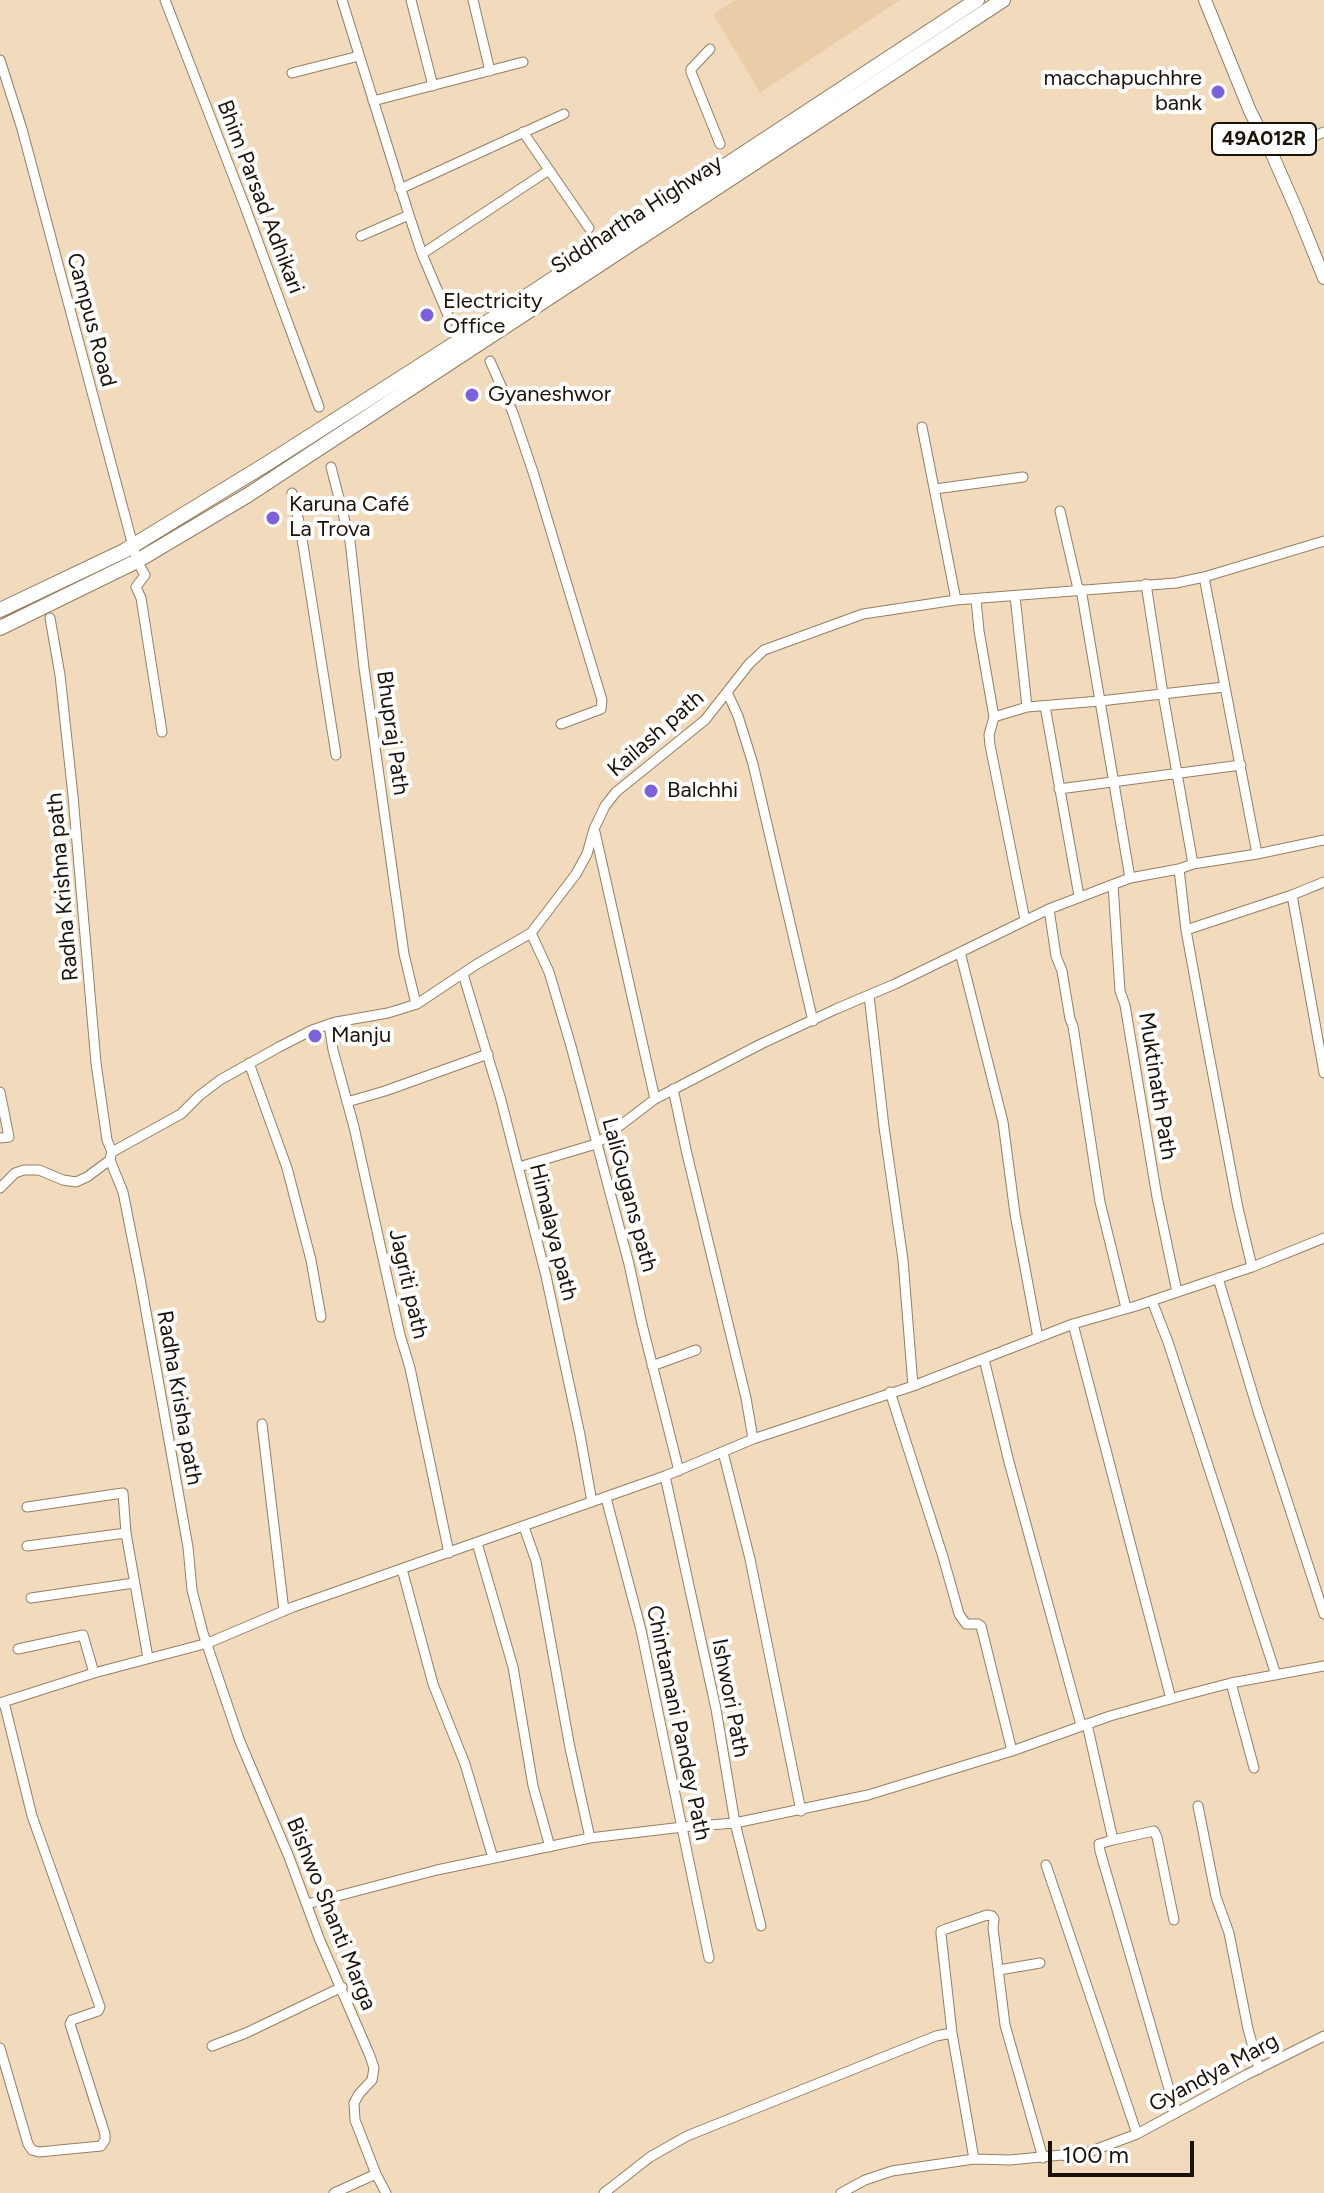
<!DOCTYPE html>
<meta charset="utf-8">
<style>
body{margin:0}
#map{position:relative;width:1324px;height:2193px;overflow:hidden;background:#f2dbbc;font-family:Figtree,sans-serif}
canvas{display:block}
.scale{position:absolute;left:1048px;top:2141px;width:146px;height:36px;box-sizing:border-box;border:4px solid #1b1308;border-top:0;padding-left:10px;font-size:24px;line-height:28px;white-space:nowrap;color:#1b1308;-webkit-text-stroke:6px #fff;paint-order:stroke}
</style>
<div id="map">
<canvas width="1324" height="2193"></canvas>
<div class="scale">100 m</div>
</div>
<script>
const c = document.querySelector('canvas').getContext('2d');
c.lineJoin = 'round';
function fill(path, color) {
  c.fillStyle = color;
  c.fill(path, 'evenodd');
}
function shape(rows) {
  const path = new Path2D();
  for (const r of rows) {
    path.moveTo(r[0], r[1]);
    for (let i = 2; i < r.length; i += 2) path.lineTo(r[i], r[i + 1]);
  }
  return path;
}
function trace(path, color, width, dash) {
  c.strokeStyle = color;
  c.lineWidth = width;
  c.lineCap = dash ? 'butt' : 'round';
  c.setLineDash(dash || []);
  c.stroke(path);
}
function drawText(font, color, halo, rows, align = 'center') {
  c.font = font + ' Figtree,sans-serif';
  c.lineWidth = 8;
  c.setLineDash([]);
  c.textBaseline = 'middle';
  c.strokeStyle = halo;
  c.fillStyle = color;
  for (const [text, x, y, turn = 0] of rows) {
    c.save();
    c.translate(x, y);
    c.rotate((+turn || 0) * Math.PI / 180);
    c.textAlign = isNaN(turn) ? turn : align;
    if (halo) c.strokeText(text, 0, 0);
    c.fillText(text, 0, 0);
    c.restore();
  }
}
const built = shape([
 [736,0,900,0,760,93,713,14]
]);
const minor = shape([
 [165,0,244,204,319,407],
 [342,0,409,215,422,254,450,320],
 [411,0,433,86],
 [473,0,490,71],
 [710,49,691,69,691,72,720,144],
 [0,60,22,129,137,561,145,575,136,587,141,598,162,732],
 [292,73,359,56],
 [373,101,523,62],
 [523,132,589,228],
 [1272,154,1324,132],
 [400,189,564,114],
 [361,236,409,215],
 [422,254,549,170],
 [490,361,513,413,534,475,602,700,601,709,561,724],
 [922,427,956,600],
 [331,467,350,541,364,668,404,954,416,1004],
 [935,489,1023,477],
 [292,493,300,526,336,755],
 [1060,511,1078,589],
 [1204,577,1257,854],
 [1146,584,1163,694,1193,864],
 [1081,589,1130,878],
 [1015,596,1027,707],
 [976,599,979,631,994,717,989,735,990,745,1025,920],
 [50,618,60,675,73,796,96,1063,107,1140,112,1152],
 [727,692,738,716,753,764,813,1021],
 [1045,706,1079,896],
 [994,717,1027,707,1100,701,1224,687],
 [1059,789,1241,765],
 [595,832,655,1099],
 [1179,869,1186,930,1201,1012,1238,1208,1252,1267],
 [1113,885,1120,991,1125,1005,1157,1197,1177,1292],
 [1292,895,1324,1073],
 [1049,909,1056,956,1062,971,1070,1019,1073,1026,1100,1202,1126,1308],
 [1186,930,1292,895,1324,882],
 [531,933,549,972,571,1046,629,1264,642,1324,679,1471],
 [960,952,1003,1122,1015,1214,1038,1338],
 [463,974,501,1100,546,1276,580,1435,592,1502],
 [869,995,884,1127,903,1260,913,1386],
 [329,1024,333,1050,354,1127,400,1335,410,1368,449,1553],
 [249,1063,287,1168,311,1260,321,1317],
 [673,1089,687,1154,746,1398,753,1439],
 [0,1092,9,1137,0,1138],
 [347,1102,385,1091,488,1054],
 [112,1152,181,1114,199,1096,220,1080,279,1047,312,1030,336,1022,388,1013,417,1004,477,964,531,933,576,874,587,854,594,829,605,806,616,792,705,720,749,664,764,650,863,614,956,600,1176,583,1204,577,1324,541],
 [110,1160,123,1192,140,1278,188,1547,192,1590,203,1633,239,1739,289,1857,319,1938,370,2056,374,2068,372,2080,359,2094,354,2103,355,2120,376,2174,386,2193],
 [519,1167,596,1144,655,1099,761,1044,836,1009,895,984,1049,909,1130,878,1179,869,1193,864,1257,854,1324,840],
 [0,1188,15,1173,24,1170,39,1170,63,1180,76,1182,87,1177,110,1160,111,1155],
 [1218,1278,1257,1408,1324,1614],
 [1152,1301,1168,1342,1276,1675],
 [1073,1324,1171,1699],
 [984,1359,1009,1462,1081,1725],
 [652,1366,696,1350],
 [890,1392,943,1557,959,1614,966,1624,978,1624,981,1626,1012,1751],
 [262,1424,284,1611],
 [723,1452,750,1559,801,1811],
 [665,1476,716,1709,735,1823,761,1926],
 [606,1498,641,1630,709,1958],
 [27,1507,123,1493,126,1533,148,1658],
 [524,1527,536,1561,570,1748,590,1838],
 [477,1543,513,1667,533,1786,550,1847],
 [27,1546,126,1533],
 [402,1569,433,1684,465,1764,493,1858],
 [31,1598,134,1583],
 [18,1649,83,1635,94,1673],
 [1231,1683,1254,1768],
 [0,1703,94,1673,208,1643,293,1607,665,1476,753,1439,913,1386,1073,1324,1136,1306,1252,1267,1324,1238],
 [1087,1724,1113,1840,1099,1844,1100,1851,1176,2113],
 [1198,1806,1216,1897,1229,1933,1248,2029,1259,2069],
 [1113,1840,1154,1831,1157,1837,1174,1920],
 [1046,1865,1137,2134],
 [307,1904,437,1870,590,1838,683,1827,735,1823,868,1795,1012,1751,1110,1716,1181,1696,1231,1683,1324,1666],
 [999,1970,1040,1963],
 [212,2046,246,2033,342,1987],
 [0,2048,28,2144,32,2150,39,2152,101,2146,105,2140,105,2134,70,2024,72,2020,98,2011,100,2007,32,1816,4,1702],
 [974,2159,952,2033,941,1934,941,1931,946,1929,987,1915,992,1916,994,1919,993,1928,1005,2025,1043,2158],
 [334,2193,376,2174],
 [604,2193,650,2157,687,2136,936,2036,952,2033],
 [841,2193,865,2180,892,2171,926,2166,974,2159,1010,2160,1062,2155,1073,2158,1137,2134,1246,2075,1324,2036]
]);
const major = shape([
 [1205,0,1250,111,1272,154,1297,211,1324,278]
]);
const highway = shape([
 [0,610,124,551,268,463,448,348,977,0],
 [0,628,137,561,248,495,1003,0]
]);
const markers = [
 [1218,92,8,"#7d61dc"],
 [427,315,8,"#7d61dc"],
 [472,395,8,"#7d61dc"],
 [273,518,8,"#7d61dc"],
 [651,791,8,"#7d61dc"],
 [315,1036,8,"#7d61dc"]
];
const shields = [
 [1264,139,104]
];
const shieldNames = [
 ["49A012R",1264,139]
];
const poiNames = [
 ["macchapuchhre",1202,79,"right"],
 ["bank",1202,104,"right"],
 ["Electricity",443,302],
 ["Office",443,327],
 ["Gyaneshwor",488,395],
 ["Karuna Café",289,505],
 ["La Trova",289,530],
 ["Balchhi",667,791],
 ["Manju",331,1036]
];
const streetNames = [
 ["Bhim Parsad Adhikari",260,197,69],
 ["Siddhartha Highway",637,215,-33],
 ["Campus Road",91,320,75],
 ["Bhupraj Path",392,733,82],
 ["Kailash path",656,734,-41],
 ["Radha Krishna path",63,887,-95],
 ["Muktinath Path",1157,1086,81],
 ["LaliGugans path",629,1195,75],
 ["Himalaya path",553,1232,76],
 ["Jagriti path",408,1284,77],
 ["Radha Krisha path",179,1398,80],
 ["Ishwori Path",730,1698,79],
 ["Chintamani Pandey Path",678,1723,78],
 ["Bishwo Shanti Marga",331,1914,68],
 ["Gyandya Marg",1214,2073,-28]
];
fill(built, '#e9cda8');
trace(minor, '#947f62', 11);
trace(major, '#947f62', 14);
trace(highway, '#947f62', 16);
trace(minor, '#fff', 9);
trace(major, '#fff', 12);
trace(highway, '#fff', 14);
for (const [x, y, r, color] of markers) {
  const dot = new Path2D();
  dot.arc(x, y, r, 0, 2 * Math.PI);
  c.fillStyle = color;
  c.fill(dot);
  trace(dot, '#fff', 3);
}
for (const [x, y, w] of shields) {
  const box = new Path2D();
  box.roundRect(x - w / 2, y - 16, w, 32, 6);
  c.fillStyle = '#fff';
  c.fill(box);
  trace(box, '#1b1308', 2);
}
drawText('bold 20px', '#1b1308', null, shieldNames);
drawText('22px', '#1b1308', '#fff', poiNames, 'left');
drawText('22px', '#1b1308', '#fff', streetNames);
</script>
